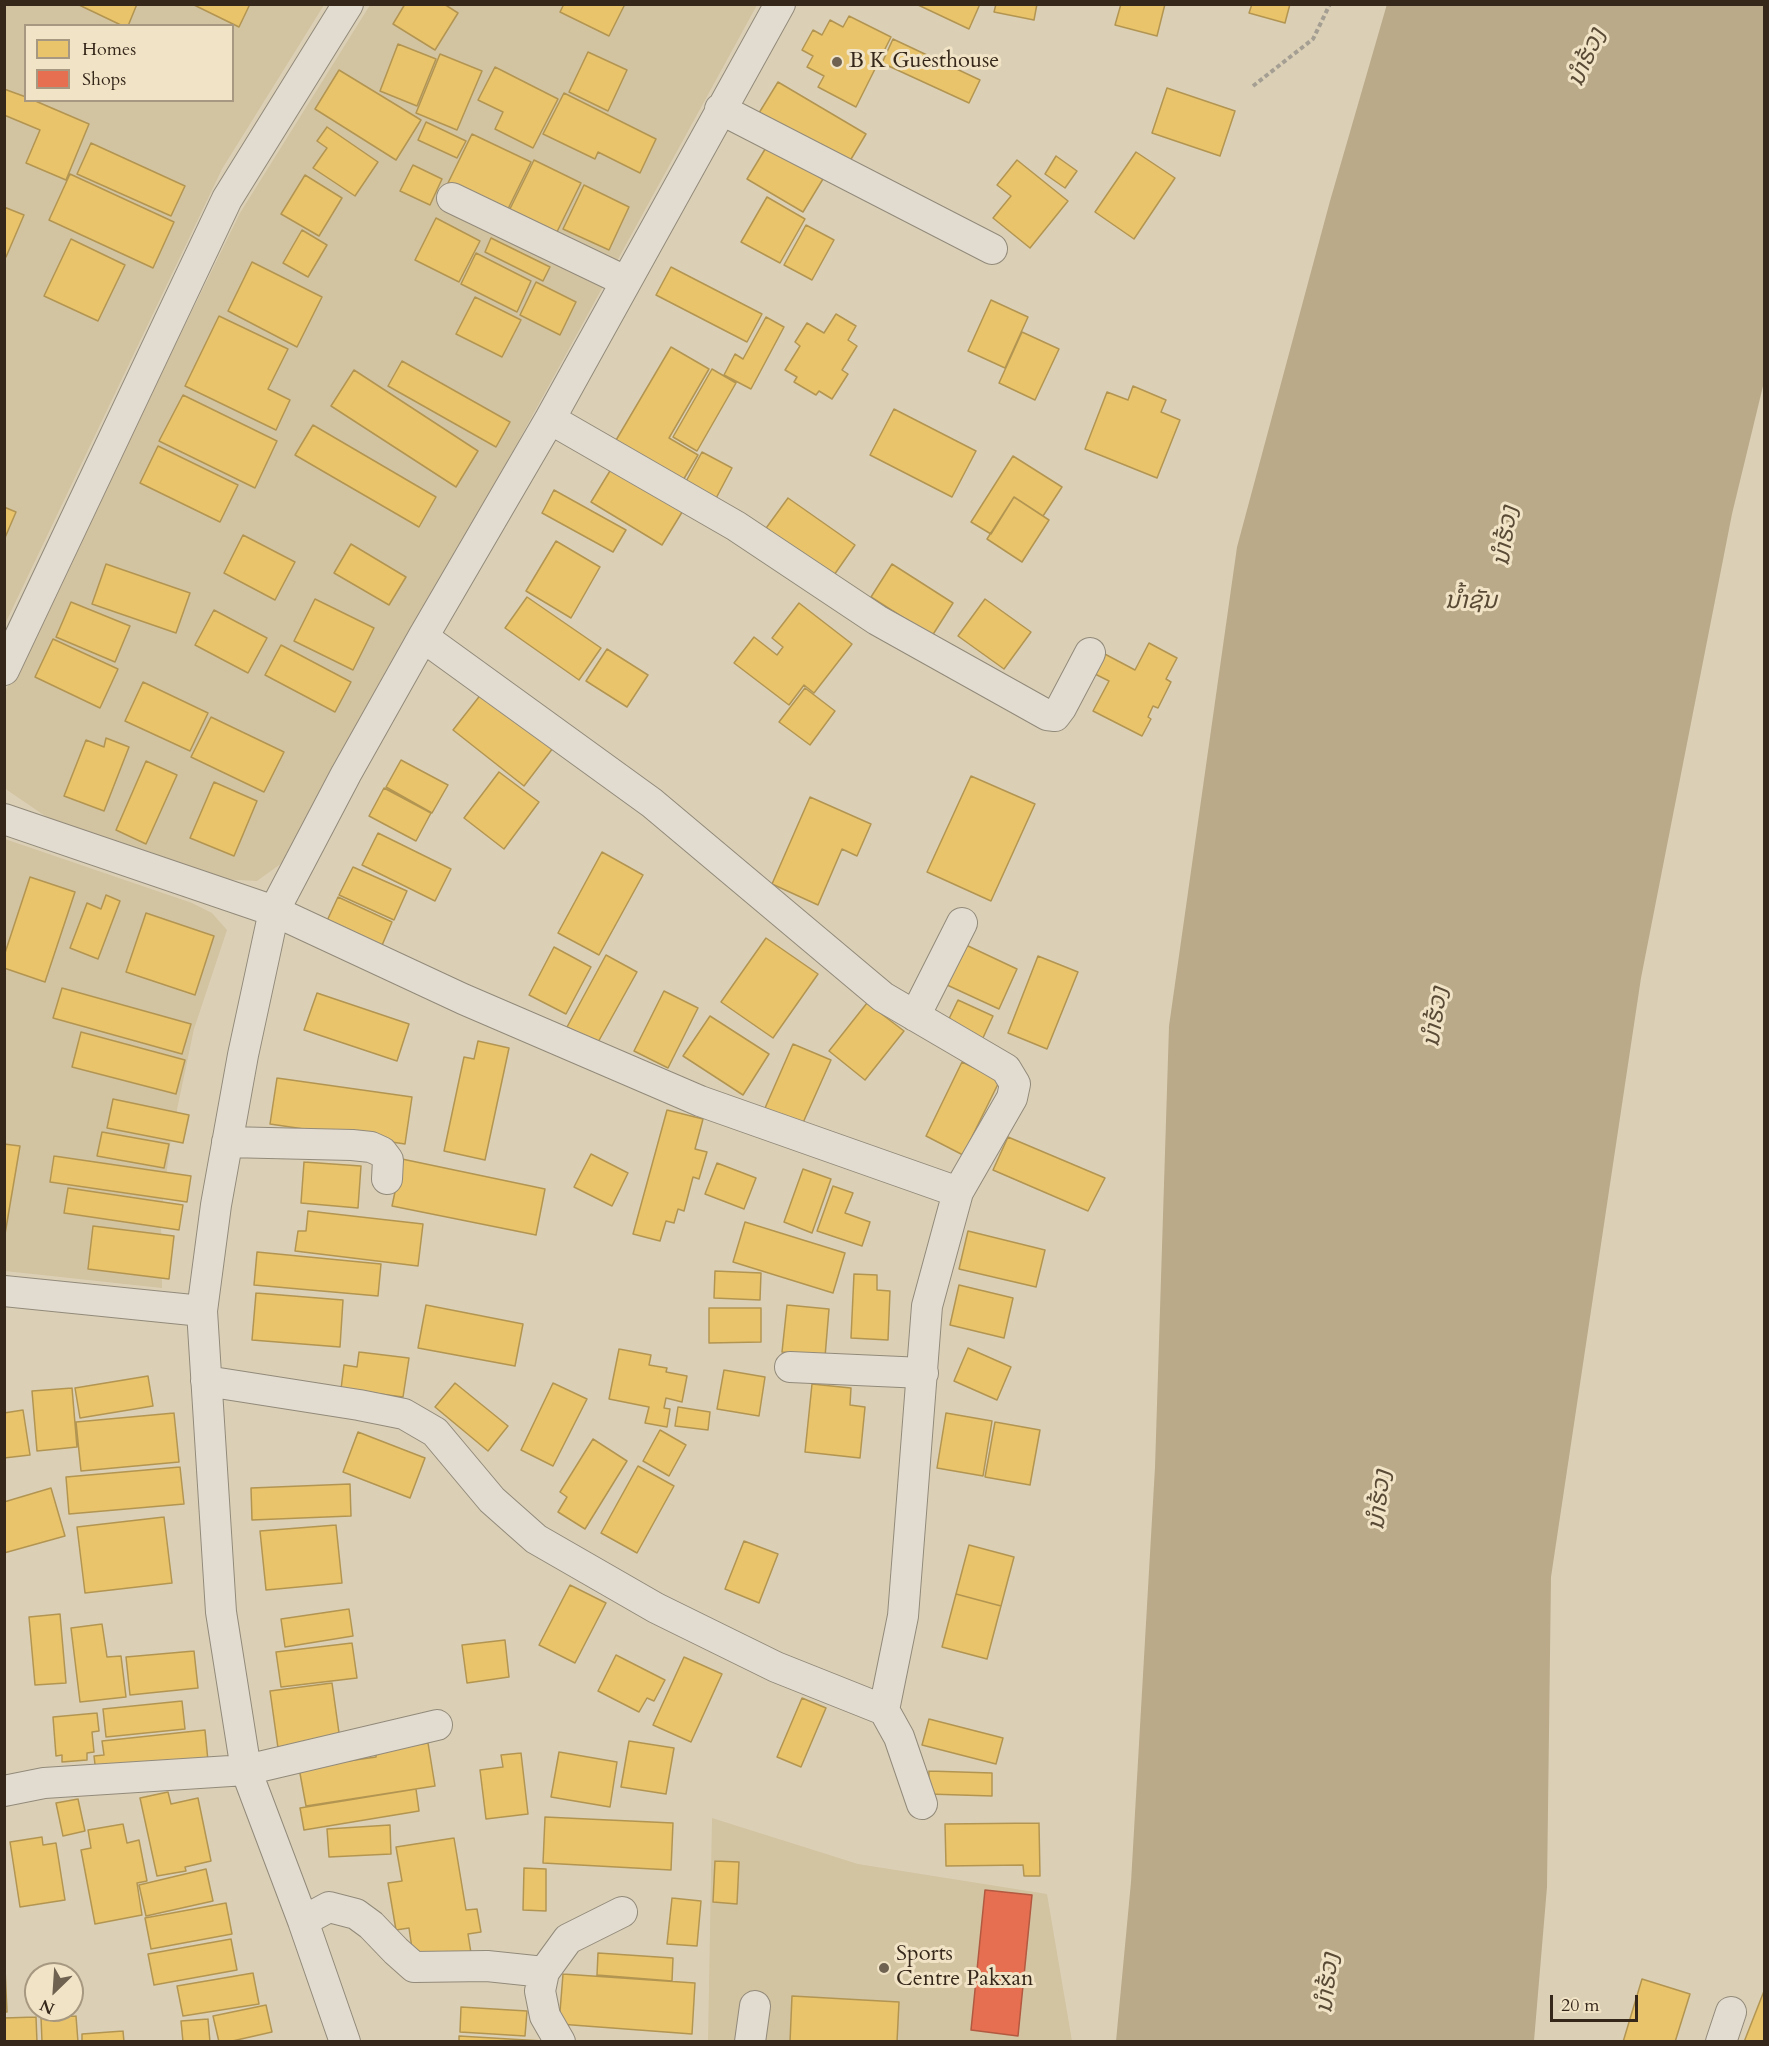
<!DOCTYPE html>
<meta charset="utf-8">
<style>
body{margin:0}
#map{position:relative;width:1769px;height:2046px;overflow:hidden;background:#dbd0b6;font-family:Cardo,serif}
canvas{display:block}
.frame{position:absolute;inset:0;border:6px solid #35271a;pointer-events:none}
.legend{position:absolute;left:24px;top:24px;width:210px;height:78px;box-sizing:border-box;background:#f1e4c6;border:2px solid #a69881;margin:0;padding:8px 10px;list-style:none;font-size:18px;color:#35271a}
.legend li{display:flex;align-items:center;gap:12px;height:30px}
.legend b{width:30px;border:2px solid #a69881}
.north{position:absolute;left:24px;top:1962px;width:60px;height:60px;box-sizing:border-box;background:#f1e4c6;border:2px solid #a69881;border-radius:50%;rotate:205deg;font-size:16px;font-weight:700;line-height:24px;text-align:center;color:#35271a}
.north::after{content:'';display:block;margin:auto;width:21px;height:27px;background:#6f6251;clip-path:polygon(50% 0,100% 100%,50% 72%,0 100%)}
.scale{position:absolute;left:1550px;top:1995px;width:88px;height:27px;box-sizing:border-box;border:3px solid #35271a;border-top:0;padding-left:8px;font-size:18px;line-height:21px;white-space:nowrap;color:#35271a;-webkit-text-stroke:4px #f1e4c6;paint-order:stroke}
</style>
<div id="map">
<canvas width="1769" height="2046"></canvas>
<div class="frame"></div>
<ul class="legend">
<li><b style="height:16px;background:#e9c46a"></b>Homes</li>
<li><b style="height:16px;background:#e76f51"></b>Shops</li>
</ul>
<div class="north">N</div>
<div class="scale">20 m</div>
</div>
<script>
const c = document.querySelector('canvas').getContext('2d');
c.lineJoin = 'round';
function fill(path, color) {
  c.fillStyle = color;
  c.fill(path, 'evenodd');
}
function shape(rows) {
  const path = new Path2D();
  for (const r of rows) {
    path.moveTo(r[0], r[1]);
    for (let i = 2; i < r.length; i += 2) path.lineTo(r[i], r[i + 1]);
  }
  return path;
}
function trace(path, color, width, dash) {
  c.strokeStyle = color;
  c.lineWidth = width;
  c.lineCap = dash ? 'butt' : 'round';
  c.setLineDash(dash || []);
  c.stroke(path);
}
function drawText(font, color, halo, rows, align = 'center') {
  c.font = font + ' Cardo,"Noto Sans Lao",serif';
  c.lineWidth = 6;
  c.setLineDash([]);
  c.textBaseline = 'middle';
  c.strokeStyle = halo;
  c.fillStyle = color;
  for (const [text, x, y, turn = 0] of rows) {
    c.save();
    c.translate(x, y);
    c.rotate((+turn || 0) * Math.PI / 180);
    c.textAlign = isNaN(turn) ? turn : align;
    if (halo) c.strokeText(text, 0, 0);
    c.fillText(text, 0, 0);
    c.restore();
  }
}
const green = shape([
 [5,5,324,5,222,169,5,624],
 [26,26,232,26,232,100,26,100],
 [370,5,757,5,513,451,282,863,257,881,220,879,51,820,7,790,5,787,4,694,240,213],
 [5,839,192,903,212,913,227,930,194,1029,171,1138,161,1217,162,1288,5,1271],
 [712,1818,858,1864,1047,1894,1072,2041,708,2042]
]);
const water = shape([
 [1387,4,1764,5,1764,382,1732,514,1641,978,1551,1577,1547,1887,1534,2041,1116,2041,1131,1882,1155,1467,1169,1026,1237,547,1330,201]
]);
const homes = shape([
 [77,4,137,4,128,26,123,26,77,4],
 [192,4,250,4,239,27,192,4],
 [405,4,444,4,458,13,435,50,393,24,405,4],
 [564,4,625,4,609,36,560,12,564,4],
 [916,4,980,4,969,29,916,4],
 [996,4,1037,4,1034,20,994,12,996,4],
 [1121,4,1165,4,1157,36,1115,25,1121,4],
 [1252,4,1290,4,1285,23,1249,13,1252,4],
 [849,16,891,37,856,107,818,87,824,76,807,67,813,56,802,50,813,30,822,35,830,20,843,27,849,16],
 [893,39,980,80,969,103,882,63,893,39],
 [398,44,436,59,417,106,380,91,398,44],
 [588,52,627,70,608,111,569,92,588,52],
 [440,54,482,71,457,130,416,113,440,54],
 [495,67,558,99,533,148,495,129,503,112,478,100,495,67],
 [339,70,421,120,396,160,315,109,339,70],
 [778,82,866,134,847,166,759,113,778,82],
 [1167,88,1235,111,1220,156,1152,133,1167,88],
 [4,89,26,97,26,100,33,100,89,124,66,180,26,163,40,130,4,115,4,89],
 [564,93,656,139,640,173,598,152,595,159,543,134,564,93],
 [426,122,466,141,457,158,418,140,426,122],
 [327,127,378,162,355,196,313,168,327,148,317,141,327,127],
 [472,134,531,162,506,213,447,185,472,134],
 [91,143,185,186,171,216,77,174,91,143],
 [767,146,823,179,803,212,747,179,767,146],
 [1136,152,1175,178,1134,239,1095,212,1136,152],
 [1056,156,1077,171,1065,188,1045,174,1056,156],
 [534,160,581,183,553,240,506,217,534,160],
 [1017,160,1068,201,1030,248,993,218,1011,196,997,185,1017,160],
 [413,165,442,179,430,205,400,191,413,165],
 [70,174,174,222,153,268,49,220,70,174],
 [305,175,342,198,319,236,281,214,305,175],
 [584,185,629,207,609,250,563,229,584,185],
 [767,197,805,219,780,263,741,242,767,197],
 [4,207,24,215,6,257,4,256,4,207],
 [436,218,480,241,459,282,415,260,436,218],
 [806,225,834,240,812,280,784,265,806,225],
 [302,230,327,245,308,277,283,263,302,230],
 [491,238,550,267,543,281,485,252,491,238],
 [71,239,125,265,98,321,44,296,71,239],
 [476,253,531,281,517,312,461,284,476,253],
 [252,262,322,297,297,347,228,311,252,262],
 [671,267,762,314,747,342,656,295,671,267],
 [536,282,576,302,560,335,520,315,536,282],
 [475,297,521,320,502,357,456,334,475,297],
 [991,300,1028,317,1005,368,968,351,991,300],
 [836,314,856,326,848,340,857,346,842,370,848,374,832,399,819,391,816,395,794,382,797,377,785,370,800,346,795,342,807,323,824,333,836,314],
 [219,316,288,349,268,389,290,400,276,430,185,386,219,316],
 [766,317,784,327,751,389,724,375,735,354,743,359,766,317],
 [1022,332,1059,349,1035,400,999,383,1022,332],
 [671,347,709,369,669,438,698,455,679,487,612,447,671,347],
 [402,361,510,422,496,447,388,386,402,361],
 [712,369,736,383,697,451,673,437,712,369],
 [354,370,478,451,456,487,331,406,354,370],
 [1133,386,1166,400,1161,412,1180,420,1157,478,1085,449,1107,392,1128,400,1133,386],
 [183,395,277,441,255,488,159,441,183,395],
 [894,409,976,451,952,497,870,455,894,409],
 [313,425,436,497,419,527,295,455,313,425],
 [158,446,238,485,220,522,140,483,158,446],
 [702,452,732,468,713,504,683,487,702,452],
 [1013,456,1062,487,1043,516,1014,497,991,534,971,522,1013,456],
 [613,466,684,509,662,545,591,502,613,466],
 [554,490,626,530,613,552,542,513,554,490],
 [1014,497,1049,520,1022,562,987,539,1014,497],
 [788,498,855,545,832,578,764,531,788,498],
 [4,507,16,512,4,540,4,507],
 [243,535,295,562,275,600,224,573,243,535],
 [556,541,600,567,571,618,526,591,556,541],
 [351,544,406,577,389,605,334,573,351,544],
 [106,564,190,593,176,633,92,604,106,564],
 [892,564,953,603,932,636,871,597,892,564],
 [527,597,601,648,579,680,505,628,527,597],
 [315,599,374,628,353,670,294,641,315,599],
 [985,599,1031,632,1004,669,958,636,985,599],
 [71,602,130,626,115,662,56,637,71,602],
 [799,603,852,644,814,693,804,685,789,705,734,663,754,637,777,655,783,647,772,638,799,603],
 [214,610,267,638,248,673,195,645,214,610],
 [53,639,118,669,100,708,35,677,53,639],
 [1149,643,1177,658,1166,679,1171,682,1158,708,1153,706,1148,717,1151,719,1142,736,1093,711,1109,681,1091,672,1101,652,1135,670,1149,643],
 [281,645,351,682,335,712,265,675,281,645],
 [607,649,648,675,627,707,586,681,607,649],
 [143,682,208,713,190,751,125,721,143,682],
 [805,688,835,711,810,745,779,722,805,688],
 [482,693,553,748,524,786,453,730,482,693],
 [211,717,284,752,264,792,191,757,211,717],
 [106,738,129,747,104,811,64,796,86,740,104,747,106,738],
 [401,760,448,785,432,813,386,787,401,760],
 [146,761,177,775,146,844,116,830,146,761],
 [499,772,539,802,504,849,464,818,499,772],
 [971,776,1035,804,991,901,927,872,971,776],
 [214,782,257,801,234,856,190,838,214,782],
 [384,788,431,813,416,841,369,816,384,788],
 [810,797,871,824,857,856,842,849,818,905,772,884,810,797],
 [378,833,451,869,435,901,362,865,378,833],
 [602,852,643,875,599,955,558,933,602,852],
 [353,867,407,891,394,920,339,895,353,867],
 [30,877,75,892,45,982,4,968,4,956,30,877],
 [106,895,120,901,98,959,70,948,87,903,101,909,106,895],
 [338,897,392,922,380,950,325,925,338,897],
 [146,913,214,936,195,995,126,972,146,913],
 [766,938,818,974,773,1038,721,1002,766,938],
 [966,945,1017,969,999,1009,947,985,966,945],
 [554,947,591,967,566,1014,529,995,554,947],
 [606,955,637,972,597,1044,567,1027,606,955],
 [1038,956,1078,972,1047,1049,1008,1033,1038,956],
 [62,988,191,1024,182,1054,53,1018,62,988],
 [664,991,698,1008,668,1068,634,1051,664,991],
 [317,993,409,1024,397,1061,304,1030,317,993],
 [958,1000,993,1016,982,1040,947,1023,958,1000],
 [867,1003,904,1031,865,1080,829,1051,867,1003],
 [710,1016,769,1054,743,1095,683,1056,710,1016],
 [81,1032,185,1060,176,1094,72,1067,81,1032],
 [478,1041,509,1048,485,1160,444,1151,464,1057,474,1059,478,1041],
 [793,1044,831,1060,802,1125,765,1108,793,1044],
 [962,1062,1000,1080,963,1155,926,1136,962,1062],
 [277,1078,412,1097,405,1144,270,1124,277,1078],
 [113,1099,189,1115,183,1143,107,1128,113,1099],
 [667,1110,703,1119,695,1149,707,1152,699,1179,693,1177,684,1211,678,1209,674,1223,666,1221,660,1241,633,1234,667,1110],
 [102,1132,169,1144,164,1168,97,1156,102,1132],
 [1008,1137,1105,1178,1088,1211,993,1170,1008,1137],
 [4,1144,20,1146,4,1240,4,1144],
 [591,1154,628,1173,612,1206,574,1187,591,1154],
 [54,1156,191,1176,187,1202,50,1182,54,1156],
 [402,1159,545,1189,536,1235,392,1206,402,1159],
 [304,1162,361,1166,358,1208,301,1203,304,1162],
 [717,1163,756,1178,744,1209,705,1194,717,1163],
 [803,1169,831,1179,812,1233,784,1222,803,1169],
 [833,1186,853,1193,845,1213,870,1222,862,1246,817,1231,833,1186],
 [68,1188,183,1205,179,1230,64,1213,68,1188],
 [308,1211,423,1224,418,1266,295,1251,298,1231,306,1231,308,1211],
 [745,1222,845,1253,833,1293,733,1262,745,1222],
 [93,1226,174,1236,169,1279,88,1269,93,1226],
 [968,1231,1045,1250,1036,1287,959,1269,968,1231],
 [257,1252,381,1264,378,1296,254,1285,257,1252],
 [715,1271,761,1273,760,1300,714,1298,715,1271],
 [854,1274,877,1275,877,1290,890,1291,888,1340,851,1338,854,1274],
 [959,1285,1013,1298,1004,1338,950,1325,959,1285],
 [256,1293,343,1300,340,1347,252,1340,256,1293],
 [426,1305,523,1324,515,1366,418,1348,426,1305],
 [787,1305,829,1309,825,1357,782,1352,787,1305],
 [709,1308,761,1308,761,1342,709,1343,709,1308],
 [968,1348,1011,1367,997,1400,954,1381,968,1348],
 [619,1349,651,1355,649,1365,667,1368,666,1372,687,1376,682,1402,666,1398,664,1408,670,1409,667,1427,645,1423,649,1407,609,1399,619,1349],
 [359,1352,409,1358,403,1397,341,1389,344,1365,357,1367,359,1352],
 [724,1370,765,1377,759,1416,717,1409,724,1370],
 [148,1376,153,1406,80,1418,75,1388,148,1376],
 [455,1383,508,1426,488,1451,435,1407,455,1383],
 [553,1383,587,1399,553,1466,521,1450,553,1383],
 [812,1384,851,1388,850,1405,865,1407,860,1458,805,1452,812,1384],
 [72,1388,77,1447,37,1451,32,1391,72,1388],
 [678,1407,710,1412,708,1430,675,1426,678,1407],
 [23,1410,30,1455,4,1458,4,1413,23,1410],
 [174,1413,179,1462,81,1471,76,1422,174,1413],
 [946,1413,992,1421,983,1476,937,1468,946,1413],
 [995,1422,1040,1430,1030,1485,985,1477,995,1422],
 [660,1430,686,1445,669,1476,643,1461,660,1430],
 [358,1432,425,1458,410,1498,343,1472,358,1432],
 [593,1439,627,1461,585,1529,558,1512,567,1497,560,1492,593,1439],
 [638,1466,674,1486,637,1553,601,1533,638,1466],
 [180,1467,184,1504,69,1514,66,1477,180,1467],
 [350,1484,351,1516,252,1520,251,1488,350,1484],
 [51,1488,65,1536,4,1553,4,1502,51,1488],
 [164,1517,172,1583,85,1593,77,1527,164,1517],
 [336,1525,342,1583,266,1590,260,1531,336,1525],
 [744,1541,778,1554,759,1603,725,1589,744,1541],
 [969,1545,1014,1557,1001,1606,956,1594,969,1545],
 [570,1585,606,1603,575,1663,539,1645,570,1585],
 [956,1594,1001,1606,987,1659,942,1647,956,1594],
 [349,1609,353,1636,285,1647,281,1619,349,1609],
 [60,1614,66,1683,35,1685,29,1617,60,1614],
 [102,1624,107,1657,121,1656,126,1697,80,1702,71,1628,102,1624],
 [505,1640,509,1677,467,1683,462,1645,505,1640],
 [352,1643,357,1678,281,1687,276,1652,352,1643],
 [194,1651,198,1688,130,1695,126,1657,194,1651],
 [616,1655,665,1680,654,1701,647,1698,639,1712,598,1691,616,1655],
 [684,1657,722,1674,691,1742,653,1725,684,1657],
 [332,1683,340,1740,278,1748,270,1691,332,1683],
 [802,1698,826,1708,801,1767,777,1757,802,1698],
 [182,1701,185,1729,106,1737,103,1709,182,1701],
 [97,1713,99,1731,92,1732,94,1752,87,1753,87,1760,62,1762,62,1755,56,1756,53,1717,97,1713],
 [929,1719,1003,1738,996,1764,922,1745,929,1719],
 [205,1730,208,1761,96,1773,94,1756,104,1755,102,1741,205,1730],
 [629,1741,674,1748,666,1794,621,1787,629,1741],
 [428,1743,435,1786,306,1806,299,1768,376,1757,376,1751,428,1743],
 [559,1752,617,1762,610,1807,551,1797,559,1752],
 [521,1753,528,1814,486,1819,480,1770,503,1767,501,1755,521,1753],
 [929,1771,992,1773,992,1796,928,1794,929,1771],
 [416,1789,419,1811,304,1830,300,1808,416,1789],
 [168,1792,171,1804,198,1798,211,1861,185,1867,186,1871,157,1876,140,1798,168,1792],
 [78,1799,85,1831,63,1836,56,1803,78,1799],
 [545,1817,673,1823,671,1870,543,1863,545,1817],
 [1039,1823,1040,1876,1024,1876,1023,1865,946,1866,945,1824,1039,1823],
 [123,1824,127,1843,139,1840,147,1881,137,1883,142,1915,95,1924,81,1850,91,1848,88,1830,123,1824],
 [390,1825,391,1854,329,1857,327,1829,390,1825],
 [42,1837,43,1845,56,1843,65,1900,20,1907,10,1842,42,1837],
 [454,1838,466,1910,477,1909,481,1932,468,1934,471,1953,414,1962,409,1928,396,1930,388,1883,402,1881,396,1847,454,1838],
 [715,1861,739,1862,737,1904,713,1902,715,1861],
 [524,1868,546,1869,546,1911,523,1910,524,1868],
 [206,1869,213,1901,146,1916,139,1885,206,1869],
 [672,1898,701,1901,697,1946,667,1944,672,1898],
 [226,1903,232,1934,151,1949,145,1918,226,1903],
 [231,1939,237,1970,154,1985,148,1954,231,1939],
 [4,1946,7,2012,4,2012,4,1946],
 [598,1953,673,1958,672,1981,597,1975,598,1953],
 [253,1973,259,2004,183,2016,177,1986,253,1973],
 [563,1974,695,1983,692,2034,559,2024,563,1974],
 [1642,1979,1690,1994,1675,2042,1623,2042,1642,1979],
 [1764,1991,1764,2042,1744,2042,1764,1991],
 [792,1996,899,2002,897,2042,790,2042,792,1996],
 [266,2005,272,2032,228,2042,219,2042,213,2016,266,2005],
 [461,2007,527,2011,525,2036,460,2032,461,2007],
 [76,2016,78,2042,42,2042,41,2017,76,2016],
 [36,2017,37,2042,4,2042,4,2018,36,2017],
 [208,2019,210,2042,183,2042,181,2021,208,2019],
 [123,2031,124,2042,82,2042,82,2034,123,2031],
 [459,2036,543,2041,459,2042,459,2036]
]);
const shops = shape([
 [985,1890,1032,1895,1018,2036,971,2030,985,1890]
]);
const path = shape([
 [1253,86,1313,39,1330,4]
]);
const minor = shape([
 [720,109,992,249],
 [452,198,625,281],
 [550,419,736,526,877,620,1047,715,1055,716,1061,708,1090,653],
 [423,637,652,803,883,997,1006,1069,1015,1084,1012,1098,958,1192,927,1306,903,1616,884,1710],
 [4,670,227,199,348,4],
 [4,819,274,911,463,999,700,1101,958,1192],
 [915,1016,962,923],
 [227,1142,352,1145,371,1147,382,1152,388,1160,387,1179],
 [4,1291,202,1311],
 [790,1367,923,1373],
 [206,1381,359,1405,404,1414,435,1432,492,1500,536,1539,656,1608,776,1667,884,1710,899,1737,922,1804],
 [4,1791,44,1783,246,1770,437,1725],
 [303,1921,329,1907,356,1914,371,1925,396,1951,414,1967,487,1966,544,1972],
 [345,2042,303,1921,246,1770,221,1612,202,1311,216,1205,243,1055,274,911,346,774,423,637,550,419,780,4],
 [560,2042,545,2016,540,1991,544,1972,568,1939,622,1912],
 [750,2042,755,2006],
 [1721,2042,1731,2012]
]);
const markers = [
 [837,62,6,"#6f6251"],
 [884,1968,6,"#6f6251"]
];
const poiNames = [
 ["B K Guesthouse",849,62],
 ["Sports",896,1955],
 ["Centre Pakxan",896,1980]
];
const waterNames = [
 ["ນຳ້ຮວງ",1588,58,-67],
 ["ນຳ້ຮວງ",1507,536,-82],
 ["ນ້ຳຊັນ",1471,602],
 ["ນຳ້ຮວງ",1437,1017,-82],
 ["ນຳ້ຮວງ",1381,1500,-84],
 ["ນຳ້ຮວງ",1329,1983,-84]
];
fill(green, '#d2c3a1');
fill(water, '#baaa8a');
fill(homes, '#e9c46a');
trace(homes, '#b39552', 1.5);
fill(shops, '#e76f51');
trace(shops, '#b25940', 1.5);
trace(minor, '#928a7a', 32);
trace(path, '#a49e93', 4, [4.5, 3]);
trace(minor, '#e2dcd0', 30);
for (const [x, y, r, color] of markers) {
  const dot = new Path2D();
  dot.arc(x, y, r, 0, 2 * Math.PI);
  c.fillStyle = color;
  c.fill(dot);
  trace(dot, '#f1e4c6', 2);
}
drawText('22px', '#35271a', '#f1e4c6', poiNames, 'left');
drawText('italic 24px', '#594a36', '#f1e4c6', waterNames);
</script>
